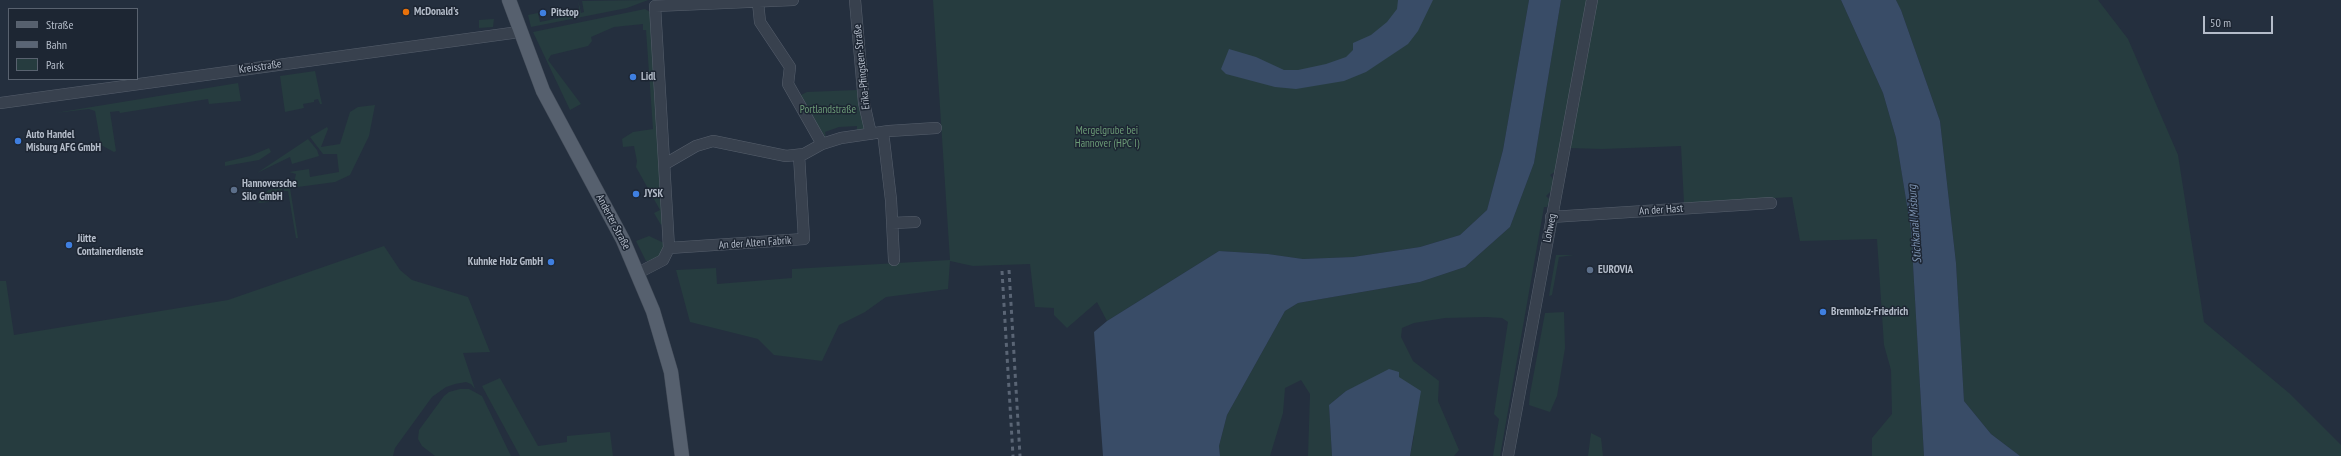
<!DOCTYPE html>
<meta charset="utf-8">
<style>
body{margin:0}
#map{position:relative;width:2341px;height:456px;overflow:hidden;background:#242f3e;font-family:"PT Sans Narrow",sans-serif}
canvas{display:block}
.legend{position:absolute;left:8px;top:8px;width:130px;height:72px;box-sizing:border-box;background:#1d2633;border:1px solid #59626f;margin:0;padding:5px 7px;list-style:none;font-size:12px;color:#b4bcc9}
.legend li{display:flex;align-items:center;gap:8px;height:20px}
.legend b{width:20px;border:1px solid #59626f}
.scale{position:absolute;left:2203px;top:16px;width:70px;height:18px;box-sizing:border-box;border:2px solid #b4bcc9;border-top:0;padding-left:5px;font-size:12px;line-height:14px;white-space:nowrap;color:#b4bcc9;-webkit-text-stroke:3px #1d2633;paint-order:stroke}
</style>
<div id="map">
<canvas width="2341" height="456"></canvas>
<ul class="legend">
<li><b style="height:5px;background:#56606e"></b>Straße</li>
<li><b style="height:5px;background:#5a6575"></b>Bahn</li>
<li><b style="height:11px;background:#263c3f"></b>Park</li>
</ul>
<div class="scale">50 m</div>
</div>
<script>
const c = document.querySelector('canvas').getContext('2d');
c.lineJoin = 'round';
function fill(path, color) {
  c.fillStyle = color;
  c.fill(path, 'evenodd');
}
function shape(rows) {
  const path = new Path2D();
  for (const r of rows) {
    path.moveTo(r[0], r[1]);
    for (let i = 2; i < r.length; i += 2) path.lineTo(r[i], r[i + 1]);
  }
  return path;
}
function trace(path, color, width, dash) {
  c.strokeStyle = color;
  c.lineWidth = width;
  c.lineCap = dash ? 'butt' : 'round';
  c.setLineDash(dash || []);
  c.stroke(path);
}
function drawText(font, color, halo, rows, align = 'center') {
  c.font = font + ' "PT Sans Narrow",sans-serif';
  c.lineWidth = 3;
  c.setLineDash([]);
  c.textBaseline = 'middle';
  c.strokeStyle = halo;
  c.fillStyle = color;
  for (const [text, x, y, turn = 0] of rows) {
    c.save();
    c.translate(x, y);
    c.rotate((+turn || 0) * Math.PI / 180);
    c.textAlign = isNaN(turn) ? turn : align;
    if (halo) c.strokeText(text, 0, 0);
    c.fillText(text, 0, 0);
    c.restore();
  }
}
const green = shape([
 [578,0,581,13,584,12,582,1,648,0,627,8,531,27,528,15,538,13,540,22,580,14],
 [933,0,1529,0,1503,150,1487,210,1460,235,1420,247,1353,257,1303,259,1268,254,1219,251,1107,321,1097,302,1067,328,1054,315,1054,308,1035,307,1030,264,973,266,950,261,948,289,886,297,865,312,839,325,822,361,774,355,758,339,690,322,676,270,716,268,717,284,792,278,792,269,950,260],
 [1561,0,1586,0,1586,13,1559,169,1550,175,1554,180,1555,187,1546,196,1550,200,1547,207,1544,207,1500,456,1493,456,1499,419,1494,414,1508,322,1502,318,1486,317,1445,318,1414,323,1402,328,1401,337,1413,361,1439,381,1438,401,1459,450,1454,456,1410,456,1414,436,1364,383,1346,391,1329,405,1332,456,1308,456,1310,394,1301,380,1285,388,1283,413,1270,456,1220,456,1219,446,1227,415,1285,311,1298,303,1420,282,1465,267,1510,227,1534,163],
 [1596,0,1841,0,1883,93,1896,138,1911,230,1924,456,1872,456,1872,438,1892,414,1891,370,1884,345,1877,239,1800,241,1792,197,1684,203,1681,146,1602,149,1569,148],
 [1896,0,2098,0,2128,39,2178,155,2204,322,2289,393,2341,445,2341,456,2020,456,1991,434,1964,401,1956,263,1940,121,1901,10],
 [645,9,650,12,659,126,666,219,661,225,654,213,660,210,636,167,637,161,634,146,623,147,622,139,633,132,653,129,646,30,643,30,643,24,614,27,591,37,592,41,588,46,551,55,548,60,581,104,570,110,533,32],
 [494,19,493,27,479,28,479,20],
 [315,71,322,104,320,104,318,99,314,100,314,102,303,104,304,108,285,112,280,76],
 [238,83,241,101,209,104,208,99,120,113,119,111,110,112,116,151,114,152,101,145,95,111,89,109,55,113],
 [857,90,865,130,857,133,857,126,839,127,825,132,826,138,799,96,807,92],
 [375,105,369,136,350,175,335,182,290,188,298,238,296,238,288,191,284,191,284,184,286,180,294,182,296,174,289,172,309,169,310,177,339,172,337,154,323,154,310,137,327,127,328,129,321,147,340,144,350,112,358,107],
 [308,139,317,150,319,156,292,164,290,157,257,173],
 [269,148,271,152,259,160,225,166,225,162,250,156],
 [282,188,282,191,273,193,269,202,258,203,268,190],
 [649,236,664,243,664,246,659,256,653,261,646,261,636,241],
 [384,246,400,270,412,280,468,297,490,352,463,353,475,389,471,384,466,382,455,384,446,387,432,397,395,448,393,456,0,456,0,281,6,281,14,335,228,300],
 [1556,255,1574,255,1559,257,1552,295,1549,296],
 [1564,312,1565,348,1557,396,1550,412,1529,405,1530,394,1545,313],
 [500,378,538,446,567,442,567,436,610,432,613,456,520,456,482,386],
 [460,389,469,389,482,396,511,456,435,456,422,446,418,439,419,430,444,396,449,392],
 [1591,433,1601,438,1603,456,1588,456]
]);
const water = shape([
 [1398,0,1433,0,1418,31,1408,44,1366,72,1344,81,1296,89,1275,87,1226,74,1221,69,1229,49,1256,57,1284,70,1298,70,1326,64,1346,57,1353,50,1353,43,1371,35,1387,22,1397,9],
 [1529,0,1561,0,1534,163,1510,227,1465,267,1420,282,1298,303,1285,311,1227,415,1219,446,1220,456,1103,456,1094,332,1107,321,1219,251,1268,254,1303,259,1353,257,1420,247,1460,235,1487,210,1503,150],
 [1841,0,1896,0,1901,10,1940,121,1956,263,1964,401,1991,434,2020,456,1924,456,1911,230,1896,138,1883,93],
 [1389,369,1399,372,1399,377,1421,391,1410,456,1332,456,1329,405,1346,391]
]);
const minor = shape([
 [855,0,864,103,871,134],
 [0,103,519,32],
 [883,132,891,200,894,260],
 [822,144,841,138,889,131,936,128],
 [665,164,696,146,713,141,786,156,804,154,822,144,788,84,790,67,760,22,758,2],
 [1551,217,1771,203],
 [892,223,915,222],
 [669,248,804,239,799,155],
 [638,273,663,260,669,248,655,6,793,0],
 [1508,456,1592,0]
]);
const major = shape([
 [509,0,543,91,623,240,653,311,671,372,682,456]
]);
const rail = shape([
 [1009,270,1020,456],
 [1002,271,1013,456]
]);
const markers = [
 [406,12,4,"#e8710a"],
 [543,13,4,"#3f7fe0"],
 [633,77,4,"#3f7fe0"],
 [18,141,4,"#3f7fe0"],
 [234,190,4,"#5c6f8a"],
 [636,194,4,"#3f7fe0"],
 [69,245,4,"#3f7fe0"],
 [551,262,4,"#3f7fe0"],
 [1590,270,4,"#5c6f8a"],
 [1823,312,4,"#3f7fe0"]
];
const poiNames = [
 ["McDonald's",414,12],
 ["Pitstop",551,13],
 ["Lidl",641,77],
 ["Auto Handel",26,135],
 ["Misburg AFG GmbH",26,148],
 ["Hannoversche",242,184],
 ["Silo GmbH",242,197],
 ["JYSK",644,194],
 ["Jütte",77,239],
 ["Containerdienste",77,252],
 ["Kuhnke Holz GmbH",543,262,"right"],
 ["EUROVIA",1598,270],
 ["Brennholz-Friedrich",1831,312]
];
const streetNames = [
 ["Kreisstraße",260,67,-8],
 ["Erika-Pfingsten-Straße",862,67,-96],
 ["An der Hast",1661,210,-4],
 ["Anderter Straße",613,222,62],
 ["Lohweg",1550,228,-79],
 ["An der Alten Fabrik",755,243,-4]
];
const parkNames = [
 ["Portlandstraße",828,110],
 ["Mergelgrube bei",1107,131],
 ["Hannover (HPC I)",1107,144]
];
const waterNames = [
 ["Stichkanal Misburg",1915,224,-94]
];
fill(green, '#263c3f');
fill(water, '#394c67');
trace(minor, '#565f6c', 12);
trace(major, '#414a57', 15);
trace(minor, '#38414e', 11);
trace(major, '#56606e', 14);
trace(rail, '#5a6575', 3, [4, 4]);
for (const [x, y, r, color] of markers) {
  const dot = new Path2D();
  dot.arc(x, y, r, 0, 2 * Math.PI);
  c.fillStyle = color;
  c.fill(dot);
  trace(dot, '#1d2633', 1.5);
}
drawText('bold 11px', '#b4bcc9', '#1d2633', poiNames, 'left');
drawText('11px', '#b4bcc9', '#1d2633', streetNames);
drawText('11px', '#6b9a76', '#1d2633', parkNames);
drawText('italic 12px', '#7c92b1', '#1d2633', waterNames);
</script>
